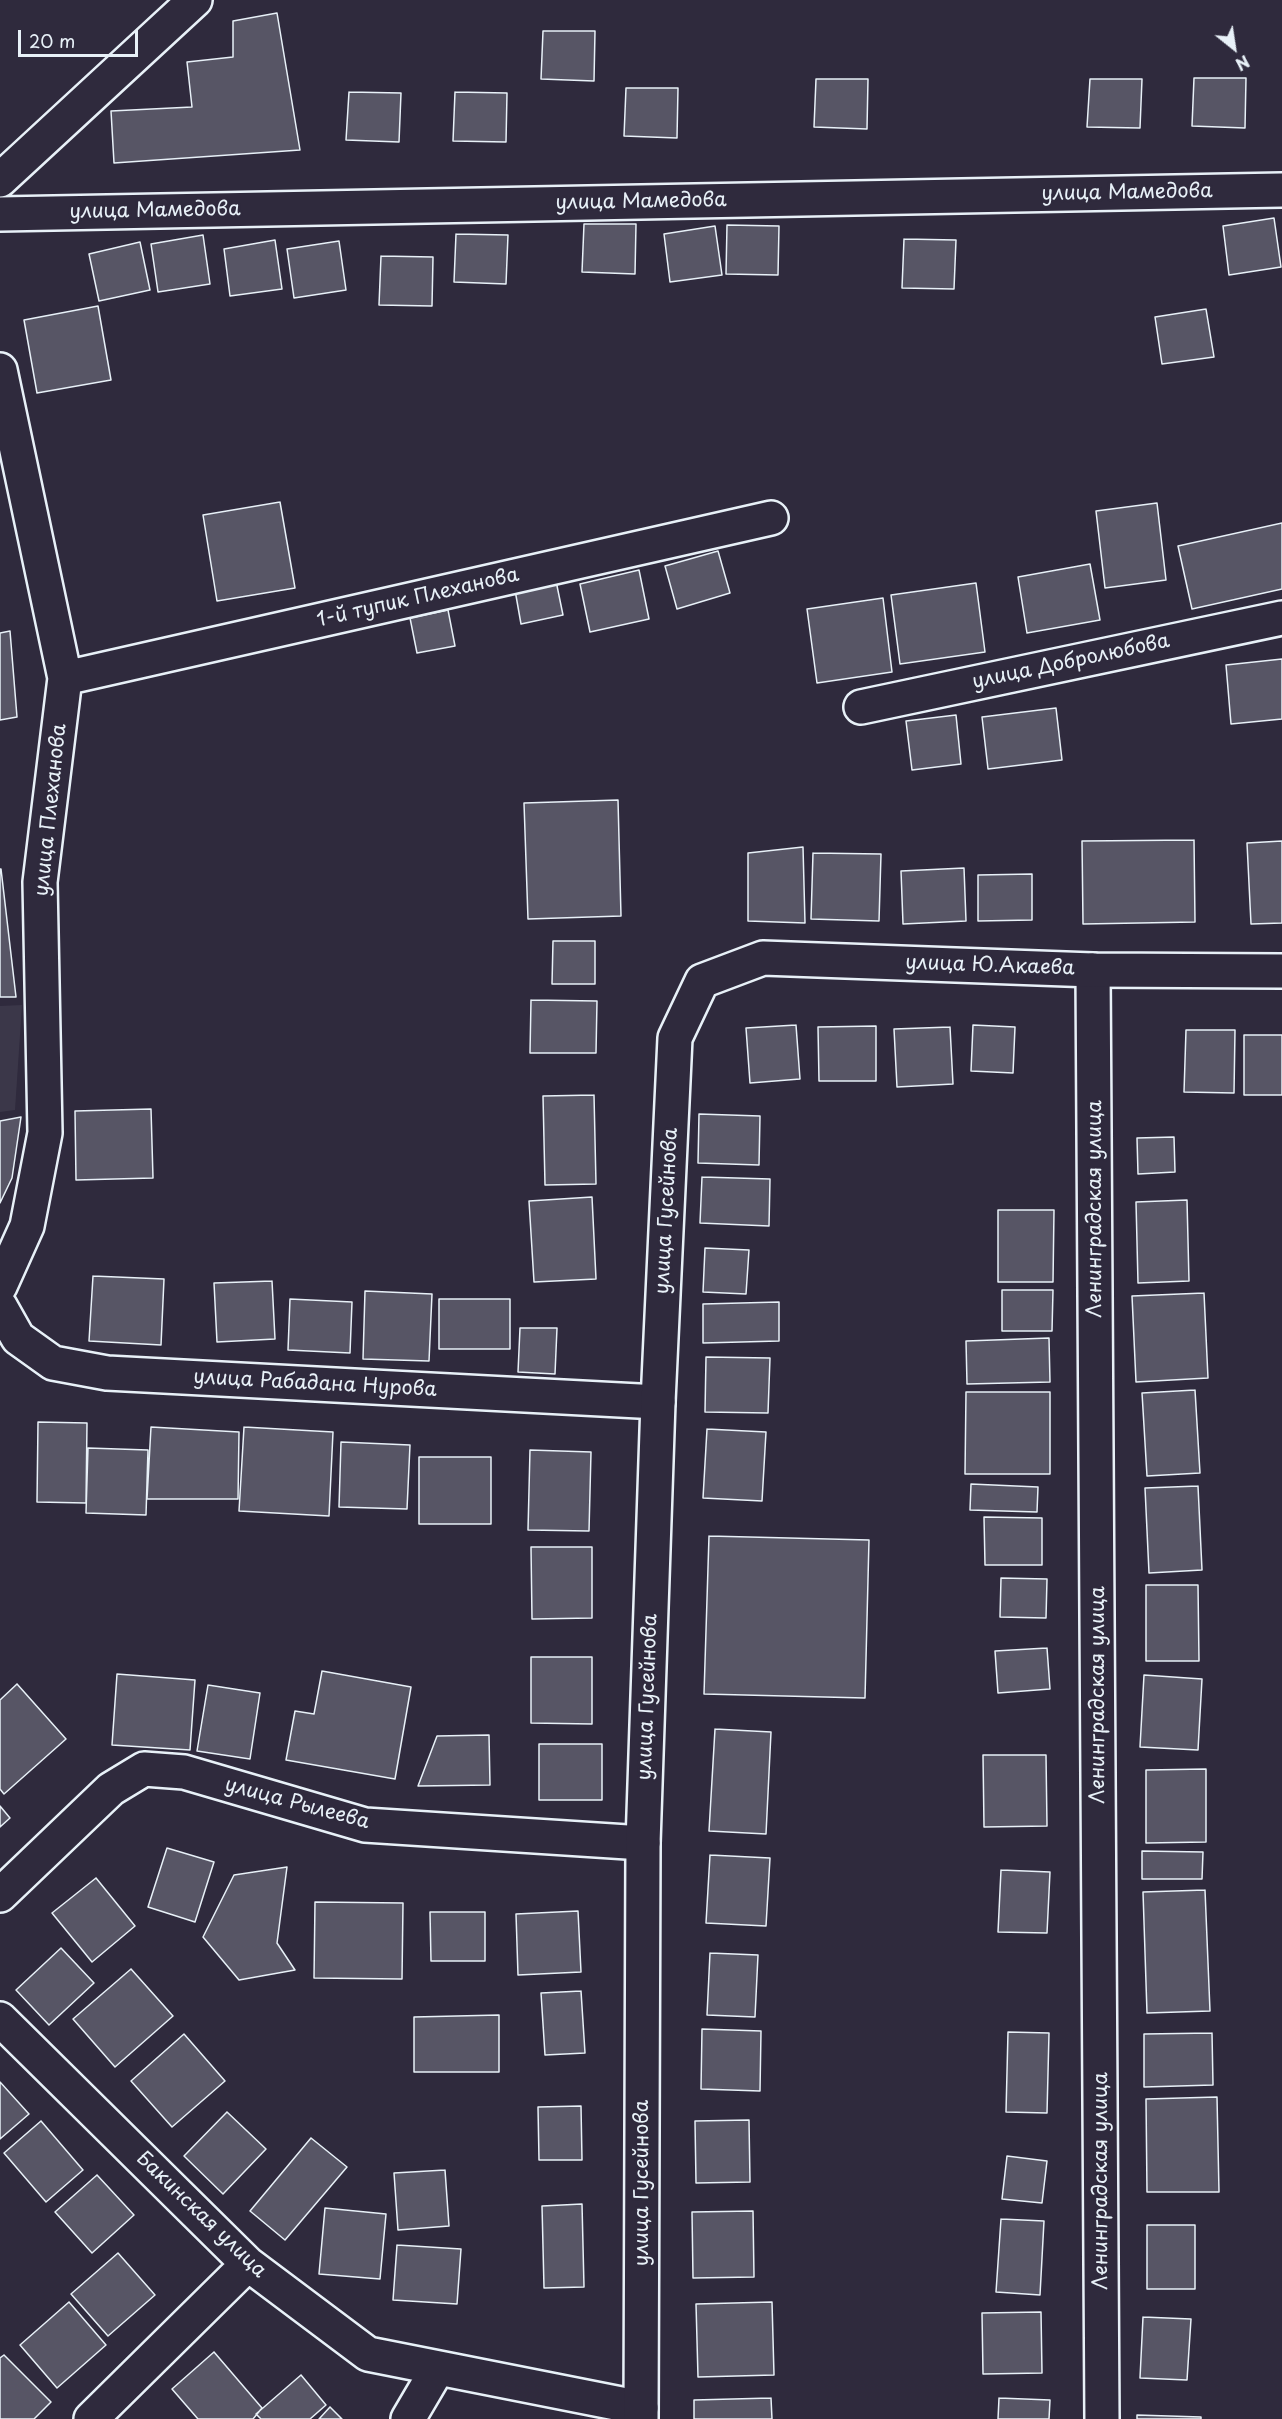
<!DOCTYPE html>
<meta charset="utf-8">
<style>
body{margin:0}
#map{position:relative;width:1282px;height:2419px;overflow:hidden;background:#2f2a3d;font-family:"Playpen Sans",sans-serif}
canvas{display:block}
.north{position:absolute;left:1204px;top:18px;width:60px;height:60px;-webkit-text-stroke:4px #2f2a3d;paint-order:stroke;rotate:150deg;font-size:16px;font-weight:700;line-height:24px;text-align:center;color:#e8f1f8}
.north::after{content:'';display:block;margin:auto;width:21px;height:27px;background:#e8f1f8;clip-path:polygon(50% 0,100% 100%,50% 72%,0 100%)}
.scale{position:absolute;left:18px;top:30px;width:120px;height:27px;box-sizing:border-box;border:3px solid #e8f1f8;border-top:0;padding-left:8px;font-size:18px;line-height:21px;white-space:nowrap;color:#e8f1f8;-webkit-text-stroke:4px #2f2a3d;paint-order:stroke}
</style>
<div id="map">
<canvas width="1282" height="2419"></canvas>
<div class="north">N</div>
<div class="scale">20 m</div>
</div>
<script>
const c = document.querySelector('canvas').getContext('2d');
c.lineJoin = 'round';
function fill(path, color) {
  c.fillStyle = color;
  c.fill(path, 'evenodd');
}
function shape(rows) {
  const path = new Path2D();
  for (const r of rows) {
    path.moveTo(r[0], r[1]);
    for (let i = 2; i < r.length; i += 2) path.lineTo(r[i], r[i + 1]);
  }
  return path;
}
function trace(path, color, width, dash) {
  c.strokeStyle = color;
  c.lineWidth = width;
  c.lineCap = dash ? 'butt' : 'round';
  c.setLineDash(dash || []);
  c.stroke(path);
}
function drawText(font, color, halo, rows, align = 'center') {
  c.font = font + ' "Playpen Sans",sans-serif';
  c.lineWidth = 5;
  c.setLineDash([]);
  c.textBaseline = 'middle';
  c.strokeStyle = halo;
  c.fillStyle = color;
  for (const [text, x, y, turn = 0] of rows) {
    c.save();
    c.translate(x, y);
    c.rotate((+turn || 0) * Math.PI / 180);
    c.textAlign = isNaN(turn) ? turn : align;
    if (halo) c.strokeText(text, 0, 0);
    c.fillText(text, 0, 0);
    c.restore();
  }
}
const built = shape([
 [22,1005,15,1110,0,1112,0,1006]
]);
const building = shape([
 [277,13,300,150,114,163,111,111,192,107,187,62,233,57,233,21,277,13],
 [543,31,595,31,594,81,541,79,543,31],
 [1194,78,1246,78,1245,128,1192,126,1194,78],
 [816,79,868,79,867,129,814,127,816,79],
 [1090,79,1142,79,1140,128,1087,127,1090,79],
 [626,88,678,88,677,138,624,136,626,88],
 [349,92,401,93,399,142,346,140,349,92],
 [455,92,507,93,506,142,453,141,455,92],
 [1274,218,1281,267,1229,275,1223,226,1274,218],
 [584,224,636,224,635,274,582,272,584,224],
 [727,225,779,226,778,275,726,274,727,225],
 [715,226,722,275,670,282,664,234,715,226],
 [456,234,508,235,506,284,454,282,456,234],
 [203,235,210,284,158,292,151,244,203,235],
 [904,239,956,240,954,289,902,288,904,239],
 [275,240,282,289,230,296,224,249,275,240],
 [339,241,346,290,294,298,287,249,339,241],
 [140,242,150,290,99,301,89,254,140,242],
 [381,256,433,257,432,306,379,305,381,256],
 [98,306,111,380,37,393,24,320,98,306],
 [1206,309,1214,357,1162,364,1155,317,1206,309],
 [280,502,295,588,217,601,203,515,280,502],
 [1157,503,1166,580,1105,588,1096,511,1157,503],
 [1282,523,1282,589,1192,609,1178,546,1282,523],
 [718,551,730,593,677,609,665,566,718,551],
 [1090,564,1100,620,1027,633,1018,577,1090,564],
 [639,570,649,619,590,632,580,584,639,570],
 [556,581,563,615,521,624,515,590,556,581],
 [976,583,985,652,900,664,891,595,976,583],
 [883,598,892,672,817,683,807,609,883,598],
 [448,610,455,646,417,653,410,618,448,610],
 [10,631,17,717,0,720,0,633,10,631],
 [1282,659,1282,719,1231,724,1226,665,1282,659],
 [1056,708,1062,760,988,769,982,717,1056,708],
 [956,715,961,764,912,770,906,721,956,715],
 [618,800,621,916,528,919,524,803,618,800],
 [1194,840,1195,922,1083,924,1082,841,1194,840],
 [1282,841,1282,923,1251,924,1247,843,1282,841],
 [803,847,805,923,748,921,748,853,803,847],
 [813,853,881,854,879,921,811,919,813,853],
 [964,868,966,921,903,924,901,871,964,868],
 [0,869,1,869,16,997,0,997,0,869],
 [1032,874,1032,920,978,921,978,875,1032,874],
 [553,941,595,941,595,984,552,984,553,941],
 [531,1000,597,1001,596,1053,530,1053,531,1000],
 [796,1025,800,1079,750,1083,746,1028,796,1025],
 [973,1025,1015,1027,1013,1073,971,1071,973,1025],
 [876,1026,876,1081,819,1081,818,1027,876,1026],
 [950,1027,953,1084,897,1087,894,1029,950,1027],
 [1186,1030,1235,1030,1234,1093,1184,1092,1186,1030],
 [1244,1035,1282,1035,1282,1095,1244,1095,1244,1035],
 [594,1095,596,1184,545,1185,543,1096,594,1095],
 [151,1109,153,1178,76,1180,75,1111,151,1109],
 [699,1114,760,1116,759,1165,698,1163,699,1114],
 [21,1117,12,1178,0,1203,0,1121,21,1117],
 [1174,1137,1175,1172,1138,1174,1137,1138,1174,1137],
 [702,1177,770,1179,769,1226,700,1223,702,1177],
 [592,1197,596,1279,534,1282,529,1201,592,1197],
 [1187,1200,1189,1281,1138,1283,1136,1202,1187,1200],
 [998,1210,1054,1210,1053,1282,998,1282,998,1210],
 [705,1248,749,1250,746,1294,703,1292,705,1248],
 [93,1276,164,1279,161,1345,89,1341,93,1276],
 [272,1281,275,1339,217,1342,214,1283,272,1281],
 [1002,1290,1053,1290,1052,1331,1002,1331,1002,1290],
 [365,1291,432,1294,429,1361,363,1359,365,1291],
 [1204,1293,1208,1378,1136,1382,1132,1296,1204,1293],
 [290,1299,352,1302,350,1353,288,1350,290,1299],
 [439,1299,510,1299,510,1349,439,1349,439,1299],
 [779,1302,779,1341,703,1343,703,1304,779,1302],
 [520,1328,557,1328,555,1374,518,1372,520,1328],
 [1049,1338,1050,1382,967,1384,966,1341,1049,1338],
 [706,1357,770,1358,768,1413,705,1412,706,1357],
 [1195,1390,1200,1473,1147,1476,1142,1393,1195,1390],
 [966,1392,1050,1392,1050,1474,965,1474,966,1392],
 [38,1422,87,1423,86,1503,37,1502,38,1422],
 [151,1427,239,1432,238,1499,147,1499,151,1427],
 [244,1427,333,1432,329,1516,239,1511,244,1427],
 [707,1429,766,1432,762,1501,703,1498,707,1429],
 [341,1442,410,1445,407,1509,339,1507,341,1442],
 [88,1448,148,1450,146,1515,86,1513,88,1448],
 [530,1450,591,1452,589,1531,528,1530,530,1450],
 [419,1457,491,1457,491,1524,419,1524,419,1457],
 [971,1484,1038,1487,1037,1512,970,1510,971,1484],
 [1198,1486,1202,1570,1149,1573,1145,1488,1198,1486],
 [984,1517,1042,1518,1042,1565,985,1565,984,1517],
 [709,1536,869,1540,865,1698,704,1694,709,1536],
 [531,1547,592,1547,592,1618,532,1619,531,1547],
 [1001,1578,1047,1579,1046,1618,1000,1617,1001,1578],
 [1146,1585,1198,1585,1199,1661,1146,1661,1146,1585],
 [1047,1648,1050,1689,998,1693,995,1651,1047,1648],
 [531,1657,592,1657,592,1724,531,1723,531,1657],
 [322,1671,411,1687,395,1779,286,1760,295,1711,314,1714,322,1671],
 [117,1674,195,1680,190,1750,112,1745,117,1674],
 [1144,1675,1202,1679,1198,1750,1140,1747,1144,1675],
 [17,1684,66,1739,4,1794,0,1789,0,1700,17,1684],
 [208,1685,260,1693,250,1759,197,1751,208,1685],
 [715,1729,771,1732,766,1834,709,1831,715,1729],
 [489,1735,490,1785,418,1786,437,1736,489,1735],
 [539,1744,602,1744,602,1800,539,1800,539,1744],
 [983,1755,1046,1755,1047,1826,984,1827,983,1755],
 [1206,1769,1206,1842,1146,1843,1146,1770,1206,1769],
 [0,1806,10,1818,0,1827,0,1806],
 [167,1848,214,1862,195,1922,148,1907,167,1848],
 [1142,1851,1203,1852,1202,1879,1142,1879,1142,1851],
 [710,1855,770,1858,766,1926,706,1923,710,1855],
 [287,1867,277,1943,295,1970,239,1980,203,1937,234,1875,287,1867],
 [1001,1870,1050,1872,1047,1933,998,1932,1001,1870],
 [96,1878,135,1926,92,1962,52,1913,96,1878],
 [1205,1890,1210,2011,1147,2013,1143,1892,1205,1890],
 [315,1902,403,1903,402,1979,314,1978,315,1902],
 [578,1911,581,1972,518,1975,516,1914,578,1911],
 [430,1912,485,1912,485,1961,431,1961,430,1912],
 [61,1948,94,1983,49,2025,16,1990,61,1948],
 [710,1953,758,1955,755,2017,707,2015,710,1953],
 [131,1969,173,2016,115,2067,73,2019,131,1969],
 [581,1991,585,2053,545,2055,541,1993,581,1991],
 [499,2015,499,2072,414,2072,414,2017,499,2015],
 [702,2029,761,2031,760,2091,701,2089,702,2029],
 [1008,2032,1049,2033,1047,2113,1006,2112,1008,2032],
 [1212,2033,1213,2085,1144,2087,1144,2034,1212,2033],
 [184,2034,225,2081,172,2127,131,2081,184,2034],
 [0,2082,29,2114,0,2139,0,2082],
 [1217,2097,1219,2192,1147,2192,1146,2099,1217,2097],
 [581,2106,582,2160,539,2160,538,2107,581,2106],
 [227,2112,266,2149,223,2194,184,2156,227,2112],
 [749,2120,750,2182,696,2183,695,2121,749,2120],
 [41,2121,83,2170,46,2202,4,2153,41,2121],
 [311,2138,347,2167,285,2240,250,2211,311,2138],
 [1007,2156,1047,2161,1042,2203,1002,2199,1007,2156],
 [445,2170,449,2226,398,2230,394,2173,445,2170],
 [97,2175,134,2215,92,2253,55,2212,97,2175],
 [582,2204,584,2287,544,2288,542,2206,582,2204],
 [325,2208,386,2214,380,2279,319,2274,325,2208],
 [753,2211,754,2277,693,2278,692,2212,753,2211],
 [1001,2219,1044,2221,1040,2295,996,2292,1001,2219],
 [1147,2225,1195,2225,1195,2289,1147,2289,1147,2225],
 [397,2245,461,2249,457,2304,393,2300,397,2245],
 [118,2253,155,2295,108,2336,71,2294,118,2253],
 [69,2302,106,2345,57,2388,20,2345,69,2302],
 [772,2302,774,2375,698,2377,696,2304,772,2302],
 [1041,2312,1042,2373,983,2374,982,2313,1041,2312],
 [1143,2317,1191,2319,1187,2380,1140,2378,1143,2317],
 [214,2352,262,2408,253,2419,198,2419,172,2389,214,2352],
 [4,2355,51,2402,34,2419,0,2419,0,2358,4,2355],
 [301,2375,326,2405,310,2419,261,2419,256,2414,301,2375],
 [771,2398,772,2419,694,2419,694,2400,771,2398],
 [999,2398,1050,2400,1049,2419,998,2419,999,2398],
 [330,2407,342,2419,319,2419,330,2407],
 [1137,2415,1201,2417,1201,2419,1137,2419,1137,2415]
]);
const street = shape([
 [0,180,195,0],
 [0,214,1282,190],
 [0,370,65,678,40,882,45,1133,27,1226,0,1286],
 [65,678,771,518],
 [861,707,1282,618],
 [1093,970,1102,2419],
 [0,1306,18,1338,53,1363,107,1373,658,1402],
 [0,1895,111,1789,144,1769,184,1772,365,1825,643,1843],
 [0,2019,248,2264,368,2354,641,2408],
 [91,2419,248,2264],
 [408,2419,438,2368]
]);
const secondary = shape([
 [641,2419,643,1843,658,1402,675,1038,702,981,763,958,1093,970,1282,971]
]);
const streetNames = [
 ["улица Мамедова",1127,193,-1],
 ["улица Мамедова",641,202,-1],
 ["улица Мамедова",155,211,-1],
 ["1-й тупик Плеханова",418,598,-13],
 ["улица Добролюбова",1071,662,-12],
 ["улица Плеханова",51,810,-84],
 ["улица Ю.Акаева",990,966,2],
 ["Ленинградская улица",1095,1209,-90],
 ["улица Гусейнова",667,1211,-87],
 ["улица Рабадана Нурова",315,1384,3],
 ["Ленинградская улица",1098,1695,-90],
 ["улица Гусейнова",648,1697,-88],
 ["улица Рылеева",297,1804,15],
 ["Ленинградская улица",1101,2181,-90],
 ["улица Гусейнова",642,2183,-90],
 ["Бакинская улица",201,2215,44]
];
fill(built, '#3b3749');
fill(building, '#575565');
trace(building, '#e8f1f8', 1.5);
trace(street, '#e8f1f8', 38);
trace(secondary, '#e8f1f8', 38);
trace(street, '#2f2a3d', 33);
trace(secondary, '#2f2a3d', 33);
drawText('20px', '#e8f1f8', '#2f2a3d', streetNames);
</script>
